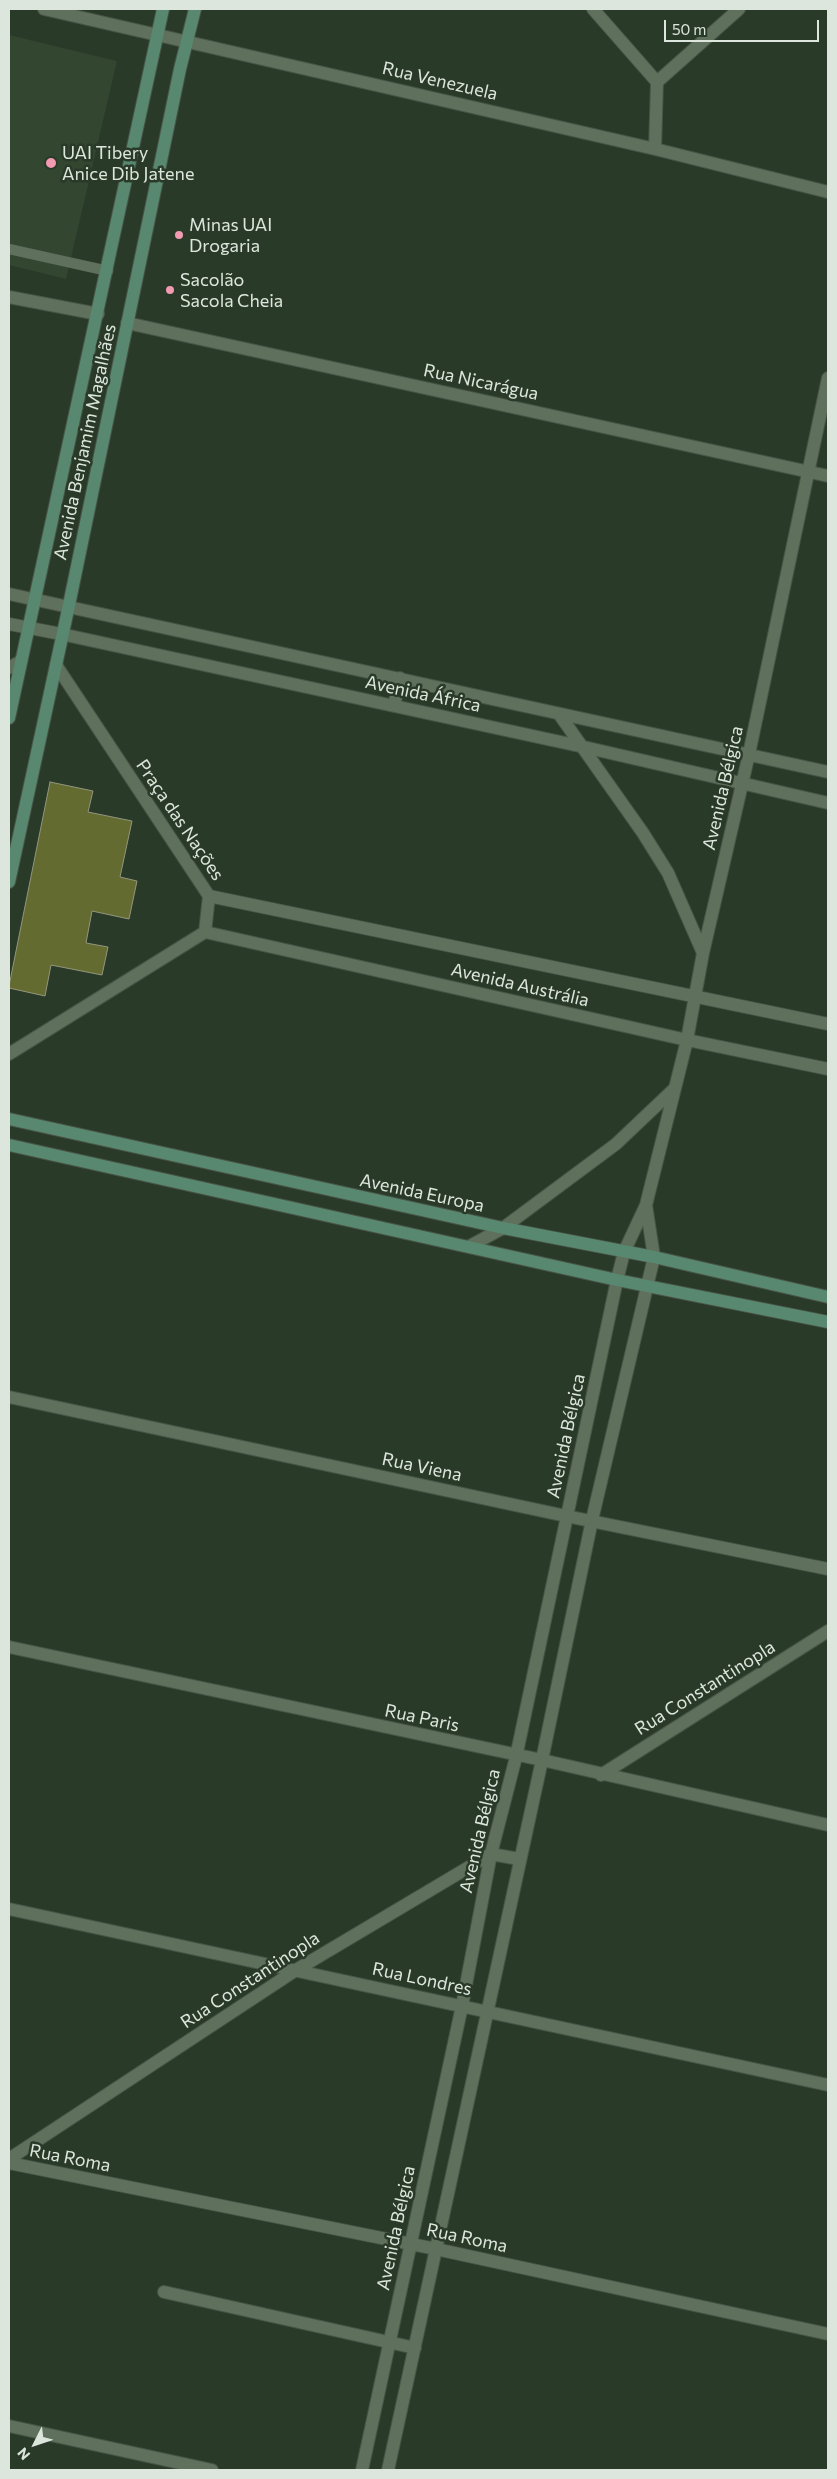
<!DOCTYPE html>
<meta charset="utf-8">
<style>
body{margin:0}
#map{position:relative;width:837px;height:2479px;overflow:hidden;background:#2a3a29;font-family:Commissioner,sans-serif}
canvas{display:block}
.frame{position:absolute;inset:0;border:10px solid #dce6dc;pointer-events:none}
.north{position:absolute;left:10px;top:2419px;width:50px;height:50px;-webkit-text-stroke:4px #2a3a29;paint-order:stroke;rotate:229deg;font-size:14px;font-weight:700;line-height:20px;text-align:center;color:#dce6dc}
.north::after{content:'';display:block;margin:auto;width:18px;height:22px;background:#dce6dc;clip-path:polygon(50% 0,100% 100%,50% 72%,0 100%)}
.scale{position:absolute;left:664px;top:20px;width:155px;height:22px;box-sizing:border-box;border:2px solid #dce6dc;border-top:0;padding-left:6px;font-size:15px;line-height:18px;white-space:nowrap;color:#dce6dc;-webkit-text-stroke:4px #2a3a29;paint-order:stroke}
</style>
<div id="map">
<canvas width="837" height="2479"></canvas>
<div class="frame"></div>
<div class="north">N</div>
<div class="scale">50 m</div>
</div>
<script>
const c = document.querySelector('canvas').getContext('2d');
c.lineJoin = 'round';
function fill(path, color) {
  c.fillStyle = color;
  c.fill(path, 'evenodd');
}
function shape(rows) {
  const path = new Path2D();
  for (const r of rows) {
    path.moveTo(r[0], r[1]);
    for (let i = 2; i < r.length; i += 2) path.lineTo(r[i], r[i + 1]);
  }
  return path;
}
function trace(path, color, width, dash) {
  c.strokeStyle = color;
  c.lineWidth = width;
  c.lineCap = dash ? 'butt' : 'round';
  c.setLineDash(dash || []);
  c.stroke(path);
}
function drawText(font, color, halo, rows, align = 'center') {
  c.font = font + ' Commissioner,sans-serif';
  c.lineWidth = 5;
  c.setLineDash([]);
  c.textBaseline = 'middle';
  c.strokeStyle = halo;
  c.fillStyle = color;
  for (const [text, x, y, turn = 0] of rows) {
    c.save();
    c.translate(x, y);
    c.rotate((+turn || 0) * Math.PI / 180);
    c.textAlign = isNaN(turn) ? turn : align;
    if (halo) c.strokeText(text, 0, 0);
    c.fillText(text, 0, 0);
    c.restore();
  }
}
const built = shape([
 [9,35,117,61,66,279,9,265]
]);
const building = shape([
 [50,782,93,791,88,812,132,821,120,877,137,881,129,919,92,911,86,943,108,947,102,975,51,965,45,996,9,988,9,986,50,782]
]);
const service = shape([
 [9,249,108,271]
]);
const minor = shape([
 [44,9,655,149,828,192],
 [593,9,657,82],
 [655,149,657,82,739,9],
 [9,297,98,314],
 [127,323,828,476],
 [9,594,828,772],
 [9,624,61,634,584,747,828,803],
 [9,668,21,661],
 [394,706,400,678],
 [559,714,643,833,668,873,703,953],
 [209,896,828,1024],
 [205,932,687,1040,828,1069],
 [9,1054,205,932,209,896,56,665],
 [470,1246,503,1228,616,1144,674,1089],
 [9,1397,566,1516,828,1569],
 [9,1647,542,1760,828,1825],
 [601,1775,828,1631],
 [9,1909,828,2085],
 [9,2159,296,1970,491,1854,519,1859],
 [9,2163,436,2249,828,2334],
 [164,2292,415,2348],
 [9,2426,212,2470],
 [362,2470,462,2006,491,1854,516,1757,617,1280,624,1252,646,1205,687,1040,703,953,749,754,828,378],
 [388,2470,542,1760,592,1520,654,1257,646,1205]
]);
const secondary = shape([
 [9,718,163,9],
 [9,882,69,605,180,69,195,9],
 [9,1119,503,1228,654,1257,828,1297],
 [9,1145,617,1280,828,1322]
]);
const markers = [
 [51,163,6,"#f19ab2"],
 [179,235,5,"#f19ab2"],
 [170,290,5,"#f19ab2"]
];
const streetNames = [
 ["Rua Venezuela",440,81,13],
 ["Rua Nicarágua",481,382,12],
 ["Avenida Benjamim Magalhães",85,442,-78],
 ["Avenida África",423,694,12],
 ["Avenida Bélgica",723,788,-77],
 ["Praça das Nações",180,820,56],
 ["Avenida Austrália",520,985,13],
 ["Avenida Europa",422,1193,12],
 ["Avenida Bélgica",566,1436,-78],
 ["Rua Viena",422,1467,12],
 ["Rua Constantinopla",705,1688,-32],
 ["Rua Paris",422,1718,12],
 ["Avenida Bélgica",480,1831,-77],
 ["Rua Londres",422,1979,12],
 ["Rua Constantinopla",250,1980,-33],
 ["Rua Roma",70,2158,11],
 ["Avenida Bélgica",396,2228,-78],
 ["Rua Roma",467,2238,12]
];
const poiNames = [
 ["UAI Tibery",62,153],
 ["Anice Dib Jatene",62,174],
 ["Minas UAI",189,225],
 ["Drogaria",189,246],
 ["Sacolão",180,280],
 ["Sacola Cheia",180,301]
];
fill(built, '#324630');
fill(building, '#646b31');
trace(building, '#93967e', 1);
trace(service, '#475446', 11);
trace(minor, '#475446', 14);
trace(secondary, '#475446', 14);
trace(service, '#5f705d', 10);
trace(minor, '#5f705d', 12);
trace(secondary, '#598871', 12);
for (const [x, y, r, color] of markers) {
  const dot = new Path2D();
  dot.arc(x, y, r, 0, 2 * Math.PI);
  c.fillStyle = color;
  c.fill(dot);
  trace(dot, '#2a3a29', 2);
}
drawText('18px', '#dce6dc', '#2a3a29', streetNames);
drawText('18px', '#dce6dc', '#2a3a29', poiNames, 'left');
</script>
